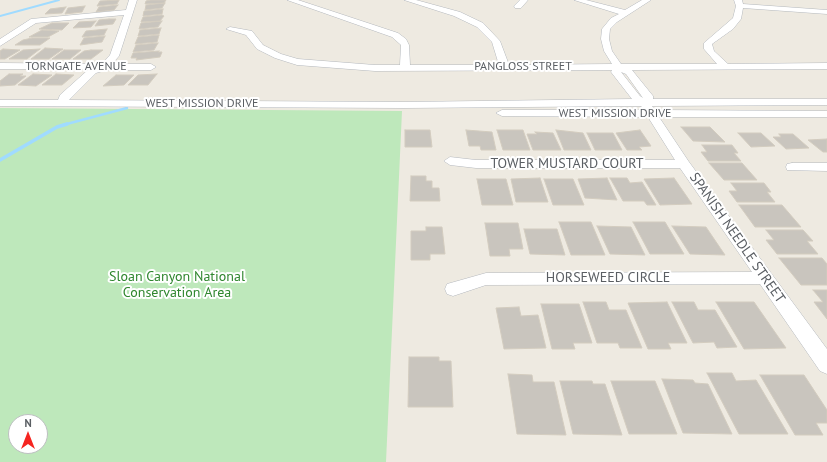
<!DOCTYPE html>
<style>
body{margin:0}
#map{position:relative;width:827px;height:462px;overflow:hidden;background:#eeeae1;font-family:"PT Sans",sans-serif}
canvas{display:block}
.north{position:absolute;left:8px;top:414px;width:40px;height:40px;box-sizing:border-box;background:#fff;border:1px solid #bdbfc1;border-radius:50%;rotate:0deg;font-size:11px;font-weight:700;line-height:16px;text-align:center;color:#5a5e63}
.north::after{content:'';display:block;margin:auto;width:14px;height:18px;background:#f52520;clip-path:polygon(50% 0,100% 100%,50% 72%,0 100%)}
</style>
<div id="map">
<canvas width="827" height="462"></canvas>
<div class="north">N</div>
</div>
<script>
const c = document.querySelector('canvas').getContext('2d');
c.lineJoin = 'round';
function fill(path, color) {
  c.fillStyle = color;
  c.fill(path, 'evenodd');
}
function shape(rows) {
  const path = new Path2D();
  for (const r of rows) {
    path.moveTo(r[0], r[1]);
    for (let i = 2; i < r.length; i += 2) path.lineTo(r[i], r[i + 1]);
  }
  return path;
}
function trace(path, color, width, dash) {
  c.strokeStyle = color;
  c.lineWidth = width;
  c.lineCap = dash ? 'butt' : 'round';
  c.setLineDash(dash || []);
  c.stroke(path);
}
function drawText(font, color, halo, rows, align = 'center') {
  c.font = font + ' "PT Sans",sans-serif';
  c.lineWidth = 4;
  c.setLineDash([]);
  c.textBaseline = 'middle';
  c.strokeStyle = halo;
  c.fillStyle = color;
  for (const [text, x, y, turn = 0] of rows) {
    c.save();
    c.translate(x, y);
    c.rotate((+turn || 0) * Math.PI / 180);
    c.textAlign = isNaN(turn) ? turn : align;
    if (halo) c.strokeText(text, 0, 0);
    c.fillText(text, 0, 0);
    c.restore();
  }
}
const green = shape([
 [0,108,402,111,386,462,0,462],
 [16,422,40,422,40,446,16,446]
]);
const streamFar2 = shape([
 [0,16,59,0]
]);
const streamFar1 = shape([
 [63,125,127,108]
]);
const stream = shape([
 [0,160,57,127,67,124]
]);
const building = shape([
 [119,0,117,4,97,6,100,1,119,0],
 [150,0,166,0,164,3,145,4,146,1,150,0],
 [165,3,162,8,145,10,146,5,165,3],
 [118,5,114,10,96,12,99,7,118,5],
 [85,6,82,12,65,14,68,8,85,6],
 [66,7,62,13,45,14,50,9,66,7],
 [163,9,162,14,143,16,144,11,163,9],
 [162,15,164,16,160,21,141,22,143,17,162,15],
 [109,19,116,19,113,24,95,26,99,20,109,19],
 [96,21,91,27,73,28,79,22,96,21],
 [162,21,158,27,139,29,141,23,162,21],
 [52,23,69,23,62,30,39,29,52,23],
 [161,28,159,34,138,36,140,30,161,28],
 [107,29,104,35,82,37,86,31,107,29],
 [42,30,59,31,48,37,29,37,42,30],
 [159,35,157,42,135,44,138,37,159,35],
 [105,36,102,42,80,45,84,38,105,36],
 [32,38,50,38,40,45,15,45,23,40,32,38],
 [158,43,154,50,133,52,136,45,158,43],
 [45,48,63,49,49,59,31,59,45,48],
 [3,49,20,50,5,59,0,59,0,51,3,49],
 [40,49,27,59,9,59,23,50,40,49],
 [64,50,81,50,70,59,52,59,64,50],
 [91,50,103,50,91,59,73,59,84,51,91,50],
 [159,51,158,52,162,52,160,57,136,60,137,58,131,58,133,53,159,51],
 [9,74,23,74,20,76,26,76,15,85,0,86,0,81,9,74],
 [33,74,52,75,36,86,18,85,33,74],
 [56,74,74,75,62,85,42,85,56,74],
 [157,74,148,85,128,85,138,75,157,74],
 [116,75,134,75,124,85,103,86,116,75],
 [681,127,710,127,725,142,693,141,681,127],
 [405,130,430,130,432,147,405,147,405,130],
 [466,130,492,132,496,150,481,150,480,146,469,146,466,130],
 [497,130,523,130,530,150,503,150,497,130],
 [556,130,583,133,591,150,564,150,556,130],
 [640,130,651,146,639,147,642,150,627,150,616,133,640,130],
 [535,132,553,133,561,150,533,150,527,134,537,134,535,132],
 [587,133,613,133,622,150,595,150,587,133],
 [738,133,761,133,775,146,751,147,738,133],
 [779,134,793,134,809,148,786,149,773,137,781,137,779,134],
 [827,139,827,152,823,152,808,140,827,139],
 [702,145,732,145,738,153,734,153,741,161,708,161,701,152,707,152,702,145],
 [709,163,742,163,757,180,724,180,709,163],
 [411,176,426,176,426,181,432,181,432,188,439,188,440,201,410,201,411,176],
 [540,178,548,202,516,202,511,179,540,178],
 [607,178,617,200,585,198,578,179,607,178],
 [610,178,627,178,630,183,642,182,656,205,647,205,644,201,623,201,610,178],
 [674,178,692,204,660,205,644,179,674,178],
 [477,179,506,179,513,205,482,205,477,179],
 [544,179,573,179,584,205,553,205,544,179],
 [731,183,764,183,771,192,767,192,775,202,737,202,729,191,737,191,731,183],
 [739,205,782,205,801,227,755,227,739,205],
 [559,222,591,222,605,255,571,255,559,222],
 [633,222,665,222,684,254,650,254,633,222],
 [485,223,518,223,523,249,509,249,510,256,490,256,485,223],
 [597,226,631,227,645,255,610,254,597,226],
 [672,226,706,227,725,255,690,254,672,226],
 [426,227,442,227,445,254,430,254,430,260,411,260,411,231,426,231,426,227],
 [524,229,557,229,565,255,530,254,524,229],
 [766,230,803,230,813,241,807,241,818,254,777,254,766,240,774,240,766,230],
 [779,258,822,258,827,264,827,285,801,285,779,258],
 [813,290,827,290,827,319,814,302,823,302,813,290],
 [583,302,606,302,609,310,626,310,642,348,620,348,618,343,597,343,583,302],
 [667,302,687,343,668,343,671,349,648,349,628,303,667,302],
 [672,302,694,302,698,310,715,310,737,347,717,348,714,342,693,343,672,302],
 [716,302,754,302,786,348,744,349,716,302],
 [541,304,579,304,592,343,573,343,575,349,552,349,541,304],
 [519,307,521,316,538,315,546,348,504,349,496,308,519,307],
 [409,357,439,357,439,361,451,361,453,407,408,407,409,357],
 [707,373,732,373,736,381,756,380,788,434,739,434,707,373],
 [508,374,532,375,533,382,554,382,566,435,517,434,508,374],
 [760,375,804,375,827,410,827,423,816,423,823,435,795,435,760,375],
 [662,379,693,380,695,383,708,384,732,434,683,433,662,379],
 [560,381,592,381,593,384,605,384,622,435,573,434,560,381],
 [611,381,655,381,677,434,629,434,611,381]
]);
const street = shape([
 [129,0,137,0,119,56,112,64,151,64,156,67,151,70,106,70,96,73,69,100,404,102,632,99,611,72,612,70,375,71,297,65,275,58,257,49,246,35,226,29,230,27,252,31,263,45,281,54,298,59,375,65,400,65,401,45,392,37,287,0,298,0,398,33,406,39,409,45,410,65,499,65,492,42,477,27,454,16,404,0,416,0,460,12,483,23,500,41,509,65,612,64,604,51,601,39,602,29,611,18,619,14,574,0,586,0,625,10,642,0,651,0,617,22,610,29,609,39,612,51,621,64,717,64,704,49,704,43,733,18,736,6,734,0,742,0,743,4,827,10,827,14,743,8,741,19,733,29,712,44,714,51,728,64,827,63,827,69,632,70,653,96,653,99,827,99,827,105,652,106,655,110,827,111,827,117,659,117,689,162,827,349,827,374,820,371,760,284,486,285,453,296,447,294,445,289,447,284,486,273,752,272,680,168,476,168,450,165,444,161,450,157,476,160,675,160,648,117,502,116,496,113,502,110,644,110,641,106,404,108,0,106,0,100,58,100,60,95,89,69,0,69,0,63,102,64,110,55,124,15,36,23,0,46,0,39,31,19,126,10,129,0],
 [621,72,626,74,643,98,640,96,621,72],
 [520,0,528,0,521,8,515,8,514,6,520,0],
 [792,163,827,163,827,171,787,170,786,167,787,164,792,163]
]);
const farStreetnames = [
 ["TORNGATE AVENUE",76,67],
 ["PANGLOSS STREET",523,67],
 ["WEST MISSION DRIVE",202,104],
 ["WEST MISSION DRIVE",615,114]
];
const streetNames = [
 ["TOWER MUSTARD COURT",567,164],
 ["SPANISH NEEDLE STREET",737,238,55],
 ["HORSEWEED CIRCLE",608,278]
];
const parkNames = [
 ["Sloan Canyon National",177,277],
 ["Conservation Area",177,293]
];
fill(green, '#bee8bb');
trace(streamFar2, '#a0dbff', 2);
trace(streamFar1, '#a0dbff', 2.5);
trace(stream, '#a0dbff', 3.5);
fill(building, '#c9c5be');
trace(building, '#d3ccbf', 1);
trace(street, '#b4b8bd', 1);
fill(street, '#fff');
drawText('12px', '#5a5e63', '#fff', farStreetnames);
drawText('14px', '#5a5e63', '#fff', streetNames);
drawText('14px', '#2f862e', '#fff', parkNames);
</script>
